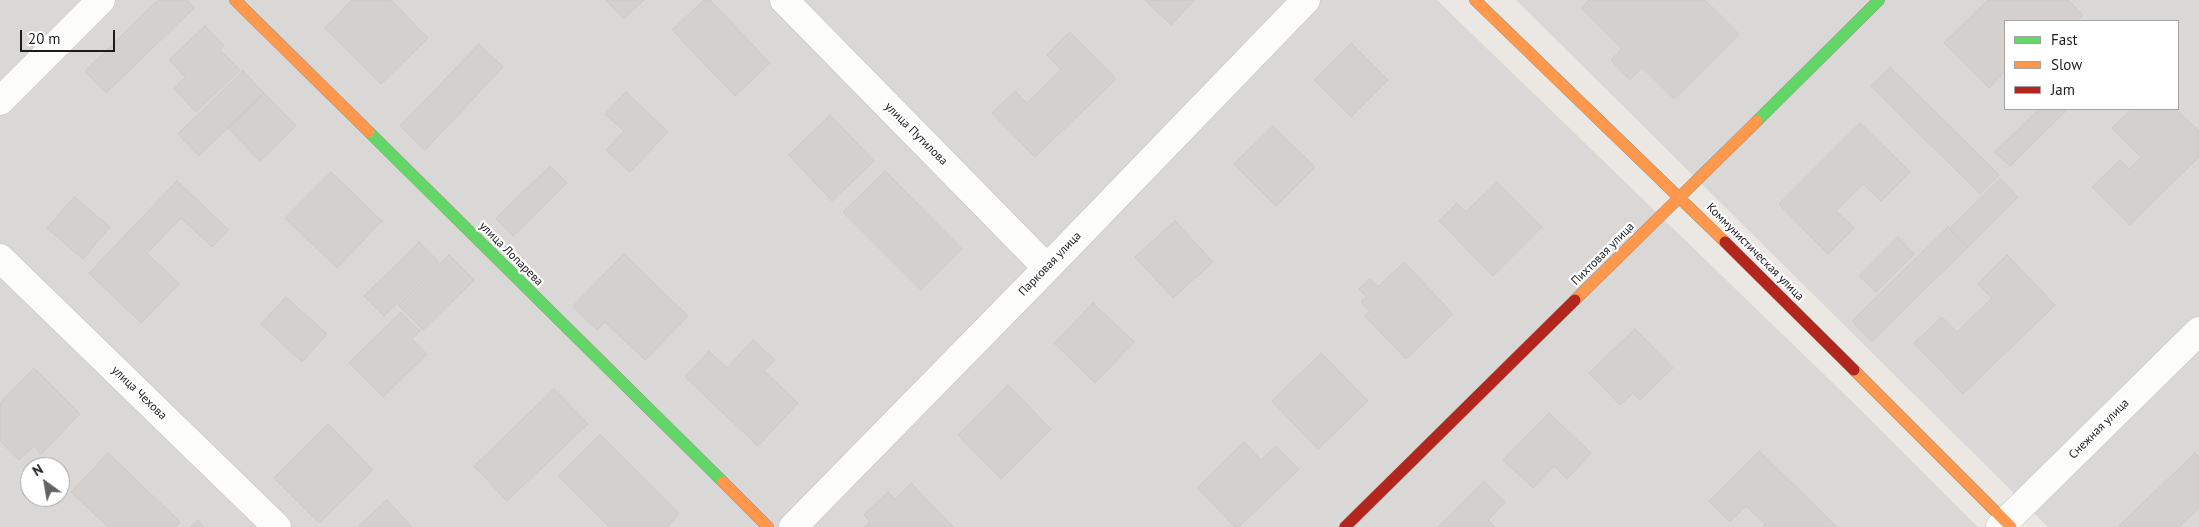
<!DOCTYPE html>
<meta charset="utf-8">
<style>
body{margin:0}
#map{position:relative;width:2199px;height:527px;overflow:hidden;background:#ebe8e4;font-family:"PT Sans",sans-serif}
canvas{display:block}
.legend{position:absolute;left:2004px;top:20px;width:175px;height:90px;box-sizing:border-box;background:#fff;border:1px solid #a4a4a4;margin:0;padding:6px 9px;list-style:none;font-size:15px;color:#1c1c1c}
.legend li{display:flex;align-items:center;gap:10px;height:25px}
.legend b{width:25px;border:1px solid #a4a4a4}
.north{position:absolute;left:20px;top:457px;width:50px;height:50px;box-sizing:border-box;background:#fff;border:1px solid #a4a4a4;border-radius:50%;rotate:328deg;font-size:14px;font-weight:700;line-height:20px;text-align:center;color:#1c1c1c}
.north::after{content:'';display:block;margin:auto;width:18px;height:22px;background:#646362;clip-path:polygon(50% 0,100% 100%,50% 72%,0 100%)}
.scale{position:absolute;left:20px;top:30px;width:95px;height:22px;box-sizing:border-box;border:2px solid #1c1c1c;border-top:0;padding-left:6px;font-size:15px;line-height:18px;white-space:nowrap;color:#1c1c1c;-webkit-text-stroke:4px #fff;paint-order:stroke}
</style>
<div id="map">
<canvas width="2199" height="527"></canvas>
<ul class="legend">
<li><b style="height:6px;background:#63d668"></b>Fast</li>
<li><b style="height:6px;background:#ff974d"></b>Slow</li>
<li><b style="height:6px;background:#b3261e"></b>Jam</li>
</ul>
<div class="north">N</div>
<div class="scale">20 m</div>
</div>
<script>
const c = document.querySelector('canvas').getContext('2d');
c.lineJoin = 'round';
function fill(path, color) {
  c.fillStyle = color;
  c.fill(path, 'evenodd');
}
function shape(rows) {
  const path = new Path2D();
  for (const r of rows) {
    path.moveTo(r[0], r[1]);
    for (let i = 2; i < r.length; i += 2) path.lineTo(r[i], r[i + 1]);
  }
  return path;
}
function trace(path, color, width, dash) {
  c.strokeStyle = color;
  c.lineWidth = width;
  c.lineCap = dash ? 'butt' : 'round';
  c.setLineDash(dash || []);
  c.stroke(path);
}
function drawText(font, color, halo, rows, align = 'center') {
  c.font = font + ' "PT Sans",sans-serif';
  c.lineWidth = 4.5;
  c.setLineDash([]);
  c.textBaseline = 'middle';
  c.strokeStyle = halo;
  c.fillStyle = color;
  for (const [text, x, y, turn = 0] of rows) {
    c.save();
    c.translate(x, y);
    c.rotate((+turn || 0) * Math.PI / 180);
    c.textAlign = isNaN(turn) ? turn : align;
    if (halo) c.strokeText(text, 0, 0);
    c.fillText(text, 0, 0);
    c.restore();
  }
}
const residential = shape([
 [0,0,1437,0,1868,417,1978,527,0,527],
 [30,467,60,467,60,497,30,497],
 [1516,0,2199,0,2199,527,2048,527],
 [2005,21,2178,21,2178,109,2005,109]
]);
const building = shape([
 [158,0,187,0,194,8,106,93,85,71,158,0],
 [352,0,391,0,428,38,381,84,325,28,352,0],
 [606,0,644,0,624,19,606,0],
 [704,0,710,0,770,63,735,96,672,30,704,0],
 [1145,0,1195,0,1171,25,1145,0],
 [1589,0,1705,0,1739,34,1674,99,1642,67,1630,80,1611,60,1622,49,1581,8,1589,0],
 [1988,0,2068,0,2083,15,2077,21,2005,21,2005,71,1989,88,1944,43,1988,0],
 [205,26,224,46,220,50,240,70,196,112,174,89,185,77,169,60,205,26],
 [1070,32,1116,79,1035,157,992,113,1015,91,1027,103,1061,70,1047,55,1070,32],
 [1351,43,1388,80,1351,117,1314,80,1351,43],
 [479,44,503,67,425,150,400,126,479,44],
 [1890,67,1999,175,1980,194,1871,86,1890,67],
 [243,71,264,93,199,156,178,134,243,71],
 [626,92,668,132,630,172,606,150,624,131,605,114,626,92],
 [264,93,296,126,260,161,228,128,264,93],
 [2039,109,2068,109,2010,166,1995,152,2039,109],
 [2132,109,2176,109,2199,131,2199,157,2130,225,2092,187,2120,160,2129,169,2141,157,2112,128,2132,109],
 [830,115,874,161,832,201,789,155,830,115],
 [1860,123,1910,172,1881,201,1863,184,1836,211,1854,228,1828,254,1779,204,1860,123],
 [1273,126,1315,167,1276,206,1234,164,1273,126],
 [550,166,567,183,513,236,496,218,550,166],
 [885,171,962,249,921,290,843,212,885,171],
 [331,172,382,221,337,268,285,218,331,172],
 [2000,179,2018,197,1968,247,1949,229,2000,179],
 [177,181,229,230,212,247,181,218,147,253,179,284,141,323,89,273,177,181],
 [1497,182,1542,227,1493,276,1439,221,1457,203,1466,212,1497,182],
 [74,197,110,227,83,259,47,228,74,197],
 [1175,221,1213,262,1173,298,1135,257,1175,221],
 [1948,227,1968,247,1872,341,1852,321,1948,227],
 [1898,237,1914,254,1876,292,1859,276,1898,237],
 [419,242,439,262,384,316,364,296,419,242],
 [624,254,688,316,645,360,605,322,597,330,573,306,624,254],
 [449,255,474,280,423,330,398,305,449,255],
 [2007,255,2055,305,1963,394,1914,343,1942,317,1957,332,1992,298,1978,284,2007,255],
 [1404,262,1453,314,1406,359,1365,316,1370,311,1361,302,1367,297,1359,289,1370,279,1378,287,1404,262],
 [286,297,327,334,302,362,261,324,286,297],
 [1093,303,1134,342,1095,383,1054,343,1093,303],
 [401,312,420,331,412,339,427,354,383,397,349,363,401,312],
 [1635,329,1673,368,1640,400,1633,393,1620,405,1589,373,1635,329],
 [753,340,775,360,764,371,798,403,758,446,685,377,709,351,727,368,753,340],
 [1321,353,1368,401,1318,449,1272,401,1321,353],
 [34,368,80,414,41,454,34,446,19,460,0,441,0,403,34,368],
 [1008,385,1051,429,1001,479,958,435,1008,385],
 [554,389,588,424,507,501,474,466,554,389],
 [1549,413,1591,453,1567,479,1554,466,1533,488,1503,460,1549,413],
 [328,424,373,470,319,523,274,478,328,424],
 [600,434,679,514,667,527,609,527,558,476,600,434],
 [1244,442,1261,460,1276,446,1299,469,1239,527,1235,527,1197,488,1244,442],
 [1759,451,1837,527,1762,527,1765,524,1746,506,1730,522,1709,501,1759,451],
 [108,453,180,522,175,527,108,527,71,492,108,453],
 [2195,453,2199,457,2199,508,2179,527,2118,527,2195,453],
 [1484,481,1505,502,1488,520,1495,527,1438,527,1484,481],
 [911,483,953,527,864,527,870,522,864,515,888,492,895,499,911,483],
 [387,500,412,527,358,527,387,500],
 [198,520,204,527,191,527,198,520]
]);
const street = shape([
 [784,0,1047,268],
 [0,101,101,0],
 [0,258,277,527],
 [793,527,1047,268,1306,0],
 [2000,527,2199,331]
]);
const fast = shape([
 [1757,121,1879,0],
 [369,132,723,482]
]);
const slow = shape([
 [235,0,369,132],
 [1475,0,1725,242],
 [1575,300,1757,121],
 [1854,370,2011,527],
 [723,482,768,527]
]);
const jam = shape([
 [1725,242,1854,370],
 [1345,527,1575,300]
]);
const streetNames = [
 ["улица Путилова",916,134,45],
 ["Коммунистическая улица",1755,252,45],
 ["улица Лопарева",511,254,45],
 ["Пихтовая улица",1603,254,-45],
 ["Парковая улица",1050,264,-46],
 ["улица Чехова",139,393,44],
 ["Снежная улица",2099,429,-45]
];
fill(residential, '#dad8d6');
fill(building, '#d3d0cd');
trace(building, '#cec9c5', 1);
trace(street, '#c3c2c0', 29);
trace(fast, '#94937c', 12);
trace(slow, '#94937c', 12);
trace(jam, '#94937c', 12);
trace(street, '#fcfcfb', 28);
trace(fast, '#63d668', 11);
trace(slow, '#ff974d', 11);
trace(jam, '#b3261e', 11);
drawText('12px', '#1c1c1c', '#fff', streetNames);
</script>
